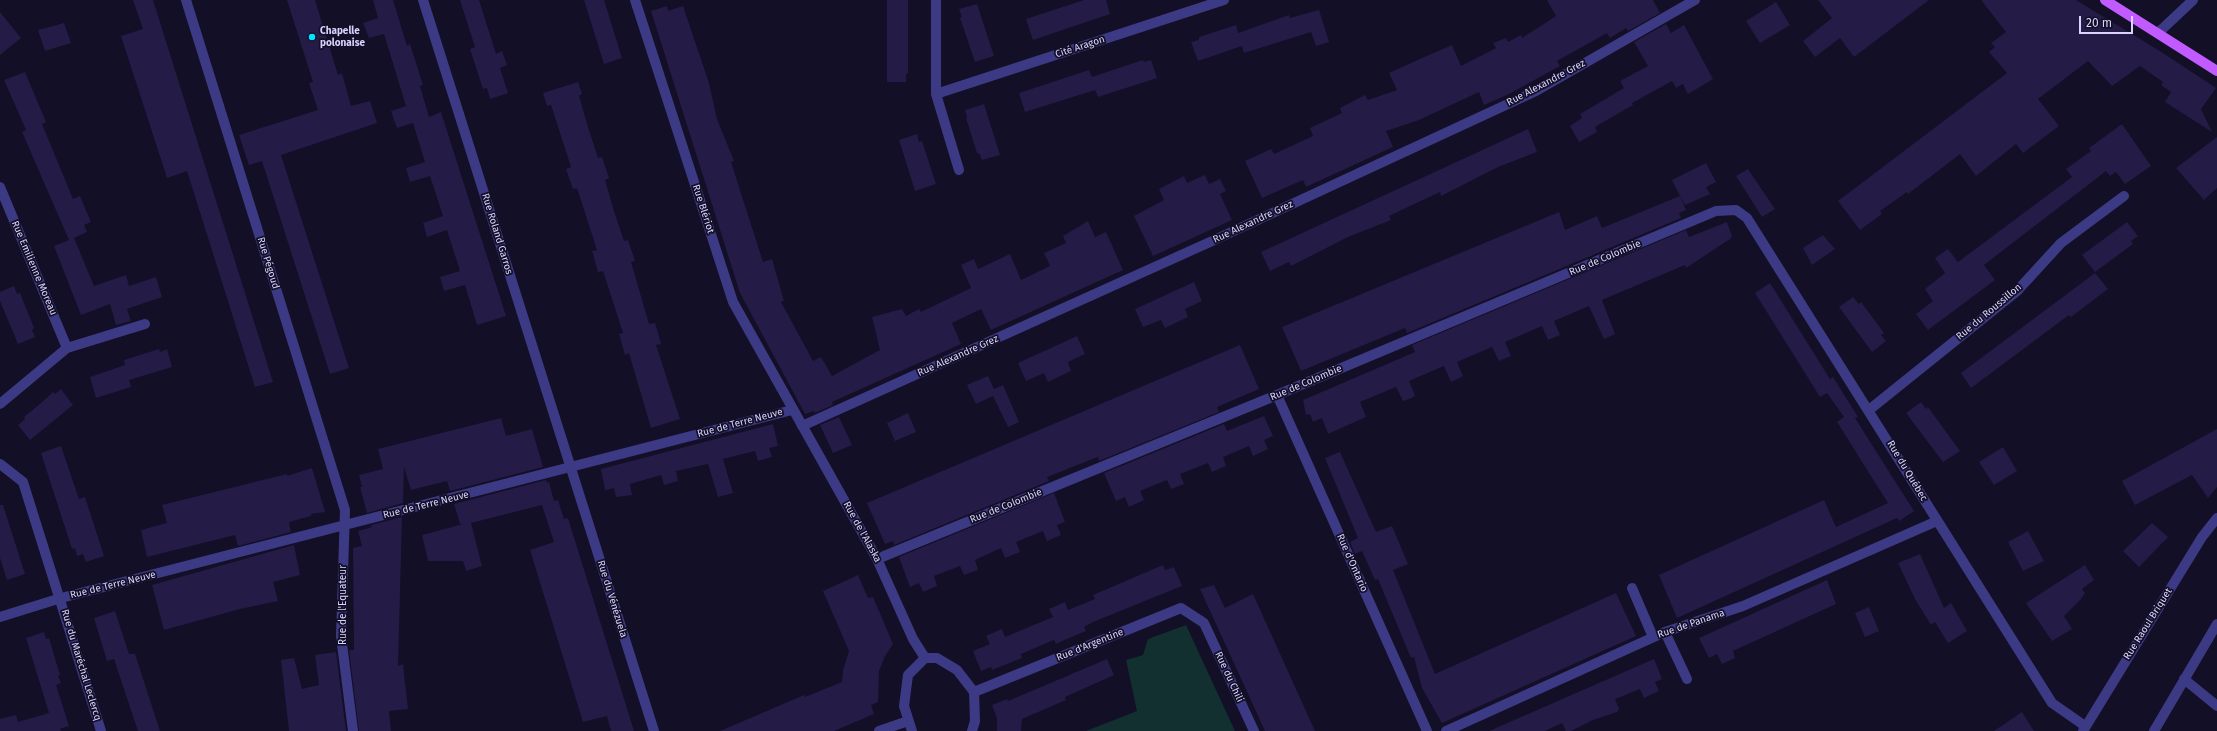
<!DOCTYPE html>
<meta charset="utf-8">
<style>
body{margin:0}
#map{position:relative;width:2217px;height:731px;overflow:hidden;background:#130f26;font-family:"Fira Sans",sans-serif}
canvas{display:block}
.scale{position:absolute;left:2079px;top:16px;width:54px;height:18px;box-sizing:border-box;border:2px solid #d9d4ff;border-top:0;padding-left:5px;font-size:12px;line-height:14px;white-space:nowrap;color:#d9d4ff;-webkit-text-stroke:3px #130f26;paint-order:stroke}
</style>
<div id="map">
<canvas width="2217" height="731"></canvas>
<div class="scale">20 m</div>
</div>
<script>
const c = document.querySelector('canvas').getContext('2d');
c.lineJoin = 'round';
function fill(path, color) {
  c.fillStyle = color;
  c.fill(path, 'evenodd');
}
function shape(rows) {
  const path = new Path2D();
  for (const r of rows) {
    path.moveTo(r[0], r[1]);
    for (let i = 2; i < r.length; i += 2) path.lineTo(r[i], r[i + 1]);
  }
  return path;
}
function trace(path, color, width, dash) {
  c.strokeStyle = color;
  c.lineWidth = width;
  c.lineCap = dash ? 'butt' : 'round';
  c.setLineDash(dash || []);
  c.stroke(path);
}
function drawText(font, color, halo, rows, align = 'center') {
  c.font = font + ' "Fira Sans",sans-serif';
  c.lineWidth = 3.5;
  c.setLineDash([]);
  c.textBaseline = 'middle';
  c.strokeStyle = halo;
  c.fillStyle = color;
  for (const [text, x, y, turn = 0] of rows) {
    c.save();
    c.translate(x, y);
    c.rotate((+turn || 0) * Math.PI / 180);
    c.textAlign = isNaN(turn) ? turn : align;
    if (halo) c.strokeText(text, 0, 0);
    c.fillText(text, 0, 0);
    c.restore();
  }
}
const green = shape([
 [1186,625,1235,731,1086,731,1137,711,1126,660,1143,655,1148,639]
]);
const building = shape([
 [133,0,153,0,273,382,255,387,187,171,167,178,121,36,143,29],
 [287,0,315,0,338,75,342,73,351,106,370,101,377,123,281,155,349,368,330,374,262,161,249,165,239,135,318,110,309,83,313,82],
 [373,0,393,0,407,46,410,44,423,85,420,86,429,117,441,112,506,316,477,325,465,285,444,291,440,277,460,271,447,230,427,237,423,223,443,216,430,176,410,182,406,168,425,162,413,123,397,128,394,120,391,111,406,106,384,34,369,38,363,23,378,18],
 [460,0,479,0,496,54,502,51,507,65,500,68,508,93,490,99,487,88,483,89,470,49,475,47],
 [584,0,604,0,622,58,604,64],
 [887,0,908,0,908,73,906,74,906,82,887,82],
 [1084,0,1106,0,1110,14,1033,40,1026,19],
 [1547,0,1653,0,1660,13,1628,31,1626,28,1610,38,1607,33,1557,61,1560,66,1509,94,1484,105,1479,92,1419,120,1386,131,1393,147,1306,187,1303,180,1262,198,1245,161,1271,149,1274,154,1313,136,1310,128,1342,113,1340,108,1365,95,1368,100,1397,90,1389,73,1422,58,1452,45,1461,66,1496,48,1493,43,1506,38,1508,42,1521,35,1522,38,1556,16],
 [1818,0,1929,0,1854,57,1840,38,1815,57,1803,41,1832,18],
 [1981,0,2076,0,2163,53,2216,88,2201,109,2212,132,2165,102,2171,92,2161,85,2163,82,2140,66,2112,86,2088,61,2038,99,2059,126,2023,153,2016,144,1976,176,1960,154,1908,194,1907,192,1880,211,1882,214,1860,230,1838,201,2007,73,1989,52,1995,47,1991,43,2006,32],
 [1776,2,1790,25,1760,43,1746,21],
 [977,4,994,56,975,62,960,18,962,17,959,9],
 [667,6,668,11,683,6,709,83,717,119,734,161,731,162,763,262,772,259,784,301,781,302,813,361,821,357,832,376,880,350,872,317,902,309,906,316,919,309,921,312,971,288,961,265,974,259,978,269,1010,254,1021,280,1050,266,1044,253,1066,243,1063,236,1088,221,1095,237,1106,232,1123,270,991,330,981,309,952,323,961,344,832,402,833,405,815,413,814,411,805,414,740,293,651,11],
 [1319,10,1329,42,1316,46,1311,32,1244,53,1242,46,1198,61,1191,42,1199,40,1199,37,1236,25,1238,33,1289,15,1290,18],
 [0,12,21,38,0,55],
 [64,23,71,43,45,51,38,30],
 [1666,24,1671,33,1684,25,1713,79,1688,94,1683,84,1676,88,1672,81,1632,103,1633,105,1595,127,1597,132,1579,142,1570,126,1582,118,1580,114,1624,88,1620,81,1648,66,1634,42],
 [1143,60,1144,62,1151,60,1157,78,1098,97,1095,90,1025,112,1019,93,1089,70,1092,77],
 [25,72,46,122,42,124,73,199,80,196,91,222,84,225,87,232,74,238,94,286,126,275,129,286,156,277,162,297,127,309,131,321,116,325,110,304,81,315,54,246,69,240,22,132,26,130,4,80],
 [578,82,582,94,579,96,588,127,598,158,602,157,609,178,605,180,614,211,624,241,628,240,635,261,631,262,649,324,655,323,658,333,661,344,656,345,680,419,651,428,629,353,625,355,619,334,623,333,603,271,598,272,592,251,597,250,577,188,573,189,566,169,571,167,551,105,547,106,543,93],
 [984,104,1000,155,982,160,979,153,977,153,966,118,967,117,965,110],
 [2122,124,2151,166,2125,184,2116,172,2110,176,2106,171,1984,265,1995,280,1928,330,1916,314,1933,301,1925,289,1945,273,1935,258,1948,249,1958,262,2072,177,2066,169,2091,151,2089,148],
 [1528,129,1537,152,1498,167,1441,196,1440,192,1408,207,1389,216,1391,220,1348,237,1291,266,1289,262,1270,271,1261,252],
 [917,134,919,142,922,141,936,184,915,191,899,140],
 [2217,137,2217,188,2204,200,2176,168],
 [1706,163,1716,182,1706,187,1710,194,1685,205,1680,196,1686,210,1679,213,1681,218,1407,333,1405,328,1301,371,1282,327,1559,212,1565,230,1597,216,1602,228,1680,196,1672,180],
 [1748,169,1775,209,1762,217,1736,176],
 [1205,175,1209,184,1220,179,1226,191,1220,194,1232,220,1153,256,1134,216,1164,200,1159,189,1184,176,1187,183],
 [1727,222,1732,236,1730,239,1686,268,1685,265,1602,300,1615,334,1604,339,1589,306,1554,321,1560,335,1548,340,1542,326,1505,342,1511,356,1499,361,1492,347,1457,362,1463,376,1451,382,1444,366,1409,381,1415,396,1409,399,1403,401,1396,387,1360,402,1366,417,1328,434,1322,418,1313,422,1310,414,1306,415,1303,400,1415,352,1412,345,1686,230,1689,237],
 [2127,222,2138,236,2131,241,2133,244,2095,272,2082,255],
 [1823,235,1835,249,1812,265,1803,248],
 [2095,273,2108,289,2071,317,2069,315,1971,388,1961,373],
 [1194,282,1202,301,1185,309,1188,317,1165,328,1161,320,1143,327,1135,309],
 [1770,283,1830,379,1833,377,1858,417,1855,418,1914,511,1899,521,1897,518,1677,618,1659,575,1824,500,1836,527,1888,503,1837,422,1844,417,1827,393,1820,397,1755,293],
 [14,286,17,294,20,293,34,328,32,330,35,337,18,344,0,301,0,292],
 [1853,297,1859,304,1861,302,1884,333,1881,335,1886,341,1872,352,1839,307],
 [1077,336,1085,354,1068,362,1071,371,1048,382,1044,373,1026,381,1018,363],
 [1240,345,1259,389,1217,407,1219,412,1099,461,1098,457,1080,464,1047,477,1049,481,894,545,893,541,885,544,867,503],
 [159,349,160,352,167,349,172,367,129,380,131,387,96,398,90,377,125,365,124,360],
 [988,376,994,389,1003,385,1019,422,1008,427,993,396,976,404,967,385],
 [61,389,73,405,30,440,18,425,25,419,24,417,41,403,42,404,41,403,53,392,55,394],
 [1921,402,1926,409,1928,407,1960,451,1943,462,1906,413],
 [908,413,916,432,895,441,887,423],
 [1264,416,1273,436,1264,440,1268,449,1253,456,1249,446,1223,457,1226,466,1212,472,1208,463,1180,474,1184,484,1171,489,1167,480,1140,491,1144,500,1129,507,1125,497,1116,501,1104,473,1224,424,1227,431],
 [839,417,852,445,833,453,820,425],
 [501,418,506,436,532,429,543,467,450,491,447,481,411,490,404,467,403,503,367,513,360,487,362,487,359,475,383,469,378,449],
 [773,424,778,446,769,448,772,457,758,461,755,451,723,459,733,493,718,497,708,464,676,471,678,481,664,485,661,475,630,484,632,495,616,497,614,488,605,490,601,469],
 [2217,429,2217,487,2208,498,2192,475,2135,505,2122,481],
 [61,446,79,499,85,497,104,556,86,562,83,554,77,556,75,548,72,549,41,453],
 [2003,447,2017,471,1994,485,1979,462],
 [1340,452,1376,532,1392,526,1408,564,1393,570,1435,674,1616,593,1636,636,1442,723,1422,688,1414,657,1411,658,1378,579,1375,580,1362,551,1355,554,1350,542,1358,538,1325,458],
 [312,468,325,512,311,514,311,516,289,522,291,532,238,546,235,535,147,557,141,530,167,523,162,505,287,474,287,476],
 [546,480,547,483,549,482,554,501,558,500,564,519,568,518,634,731,611,731,607,716,583,722,530,550,554,542,542,505,471,523,482,566,466,571,463,561,428,561,422,535,463,524,460,524,454,504],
 [1054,493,1065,522,1057,525,1061,535,1047,541,1043,531,1016,542,1020,552,1005,558,1001,548,975,560,978,570,964,575,960,566,934,576,937,586,923,592,919,583,910,587,899,557],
 [0,505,3,505,25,574,7,580,0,558],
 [402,517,398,666,403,664,408,709,389,711,391,731,359,731,349,650,354,650,353,548,362,546,358,531,372,527,371,525],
 [2152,523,2168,537,2139,567,2123,551],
 [2028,531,2044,561,2023,571,2008,542],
 [294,545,300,575,273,582,278,601,240,609,164,630,152,585],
 [1920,554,1944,608,1951,603,1967,631,1948,643,1935,622,1931,625,1915,599,1898,563],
 [1163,565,1165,570,1174,567,1182,586,1093,622,1084,627,1086,631,1062,641,1056,644,1054,640,1021,654,1022,658,992,670,991,667,981,671,973,651,990,644,986,636,1002,629,1005,637,1053,617,1049,609,1065,602,1068,610,1095,599,1093,595],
 [2085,565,2094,580,2082,589,2085,593,2081,599,2064,616,2072,629,2052,641,2026,603],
 [858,575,868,598,873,597,893,644,885,656,879,671,878,702,871,705,874,714,834,731,720,731,804,695,805,697,842,682,843,670,849,651,823,591],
 [1827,580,1836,604,1733,651,1735,658,1722,664,1717,654,1709,658,1699,638],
 [1214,585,1225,608,1253,594,1315,731,1265,731,1200,589],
 [1869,607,1879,631,1865,637,1855,613],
 [115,611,129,654,135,654,160,731,138,731,114,659,107,661,94,618],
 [44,632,46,639,49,638,60,675,58,676,61,683,56,685,69,726,60,729,61,731,0,731,0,719,16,715,18,722,49,713,26,638],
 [336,652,346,731,289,731,281,660,294,658,302,689,319,685,315,655],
 [1107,659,1114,675,1065,697,1066,700,1022,719,1021,731,997,731,997,718,992,705,1007,699,1008,701],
 [1654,659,1662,679,1655,682,1659,691,1644,698,1640,689,1615,699,1619,709,1617,712,1593,720,1571,731,1566,731,1562,723,1545,731,1489,731],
 [2022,712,2034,731,1994,731]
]);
const minor = shape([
 [186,0,345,510,341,636,353,731],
 [423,0,654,731],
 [635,0,733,302,877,559,913,639,925,658],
 [936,0,936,94,959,170],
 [2158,33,2193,0],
 [936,94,1224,0],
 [0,187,67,348],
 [1277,395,1427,731],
 [0,404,67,348,145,324],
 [1869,410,2017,291,2061,243,2124,196],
 [802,426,1210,242,1536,91,1695,0],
 [0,464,23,482,101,731],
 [877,559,1277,395,1716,211,1736,210,1747,218,2052,703,2085,726],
 [1632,588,1653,637],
 [0,617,61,598,792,410],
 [1665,632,1687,679],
 [2184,679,2217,706],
 [974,692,1181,608,1204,623,1254,731],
 [879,731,908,721],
 [912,731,904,706,908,675,925,658,937,658,957,670,974,692,975,721,972,731],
 [1446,731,1665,632,1743,606,1937,521],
 [2083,731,2202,537,2217,518],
 [2154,731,2217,624]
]);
const major = shape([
 [2105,0,2217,71]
]);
const markers = [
 [312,37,4,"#00e5ff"]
];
const poiNames = [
 ["Chapelle",320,31],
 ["polonaise",320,43]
];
const streetNames = [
 ["Cité Aragon",1080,47,-18],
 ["Rue Alexandre Grez",1546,83,-28],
 ["Rue Blériot",703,209,72],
 ["Rue Alexandre Grez",1253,222,-25],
 ["Rue Roland Garros",497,234,73],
 ["Rue de Colombie",1605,258,-23],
 ["Rue Pégoud",268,263,73],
 ["Rue Emilienne Moreau",34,268,67],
 ["Rue du Roussillon",1989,312,-40],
 ["Rue Alexandre Grez",958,356,-24],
 ["Rue de Colombie",1306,383,-23],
 ["Rue de Terre Neuve",740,423,-15],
 ["Rue du Québec",1907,471,59],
 ["Rue de Terre Neuve",426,505,-14],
 ["Rue de Colombie",1006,506,-22],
 ["Rue de l'Alaska",862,532,61],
 ["Rue d'Ontario",1352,563,66],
 ["Rue de Terre Neuve",113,585,-14],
 ["Rue du Vénézuela",612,599,73],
 ["Rue de l'Equateur",343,605,-90],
 ["Rue de Panama",1691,624,-19],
 ["Rue Raoul Briquet",2148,624,-58],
 ["Rue d'Argentine",1090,645,-22],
 ["Rue du Maréchal Leclercq",81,665,73],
 ["Rue du Chili",1229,677,65]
];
fill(green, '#12302f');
fill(building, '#241b47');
trace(minor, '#3d3a85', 10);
trace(major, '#c25bff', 10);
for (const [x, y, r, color] of markers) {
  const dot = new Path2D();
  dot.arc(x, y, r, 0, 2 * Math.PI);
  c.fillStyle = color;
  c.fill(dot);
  trace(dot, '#130f26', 1.5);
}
drawText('bold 10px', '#d9d4ff', '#130f26', poiNames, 'left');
drawText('10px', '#d9d4ff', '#130f26', streetNames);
</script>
